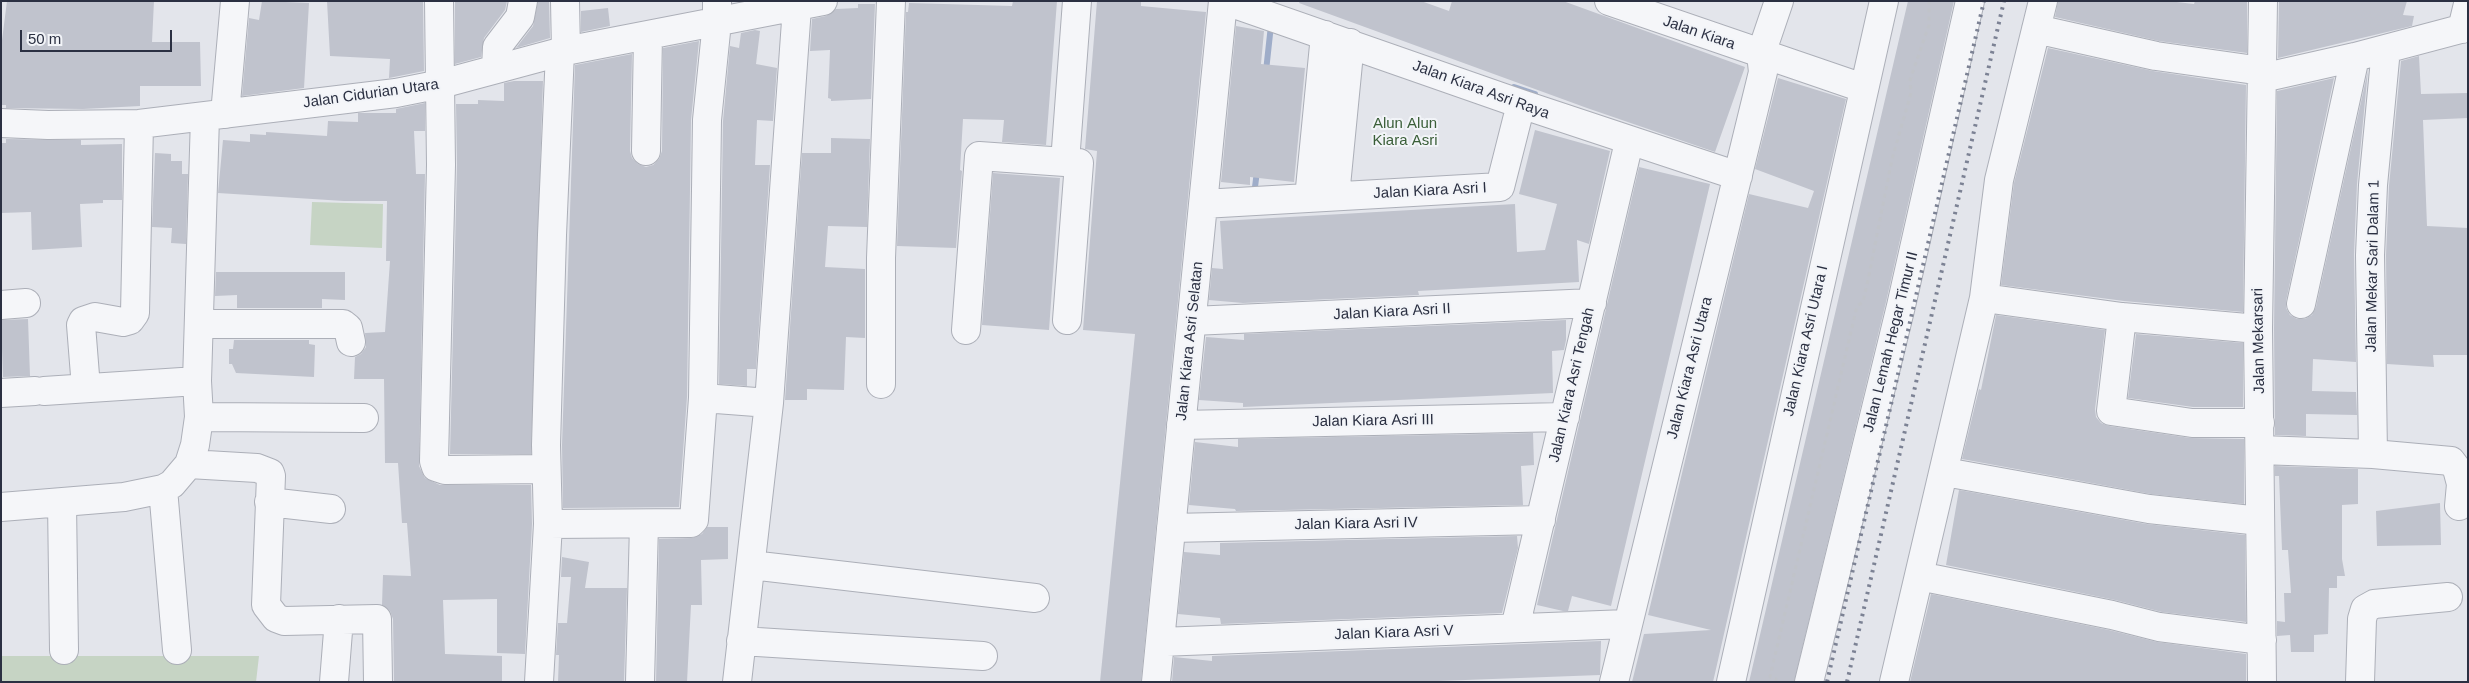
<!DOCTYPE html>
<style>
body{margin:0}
#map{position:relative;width:2469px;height:683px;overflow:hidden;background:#e3e5eb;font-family:Helvetica,sans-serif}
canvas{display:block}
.frame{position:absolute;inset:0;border:2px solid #2b3042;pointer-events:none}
.scale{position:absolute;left:20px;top:30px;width:152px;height:22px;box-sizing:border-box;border:2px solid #2b3042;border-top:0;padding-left:6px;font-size:15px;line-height:18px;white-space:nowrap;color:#2b3042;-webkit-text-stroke:4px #f2f4f8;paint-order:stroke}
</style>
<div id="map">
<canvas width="2469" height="683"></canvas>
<div class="frame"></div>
<div class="scale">50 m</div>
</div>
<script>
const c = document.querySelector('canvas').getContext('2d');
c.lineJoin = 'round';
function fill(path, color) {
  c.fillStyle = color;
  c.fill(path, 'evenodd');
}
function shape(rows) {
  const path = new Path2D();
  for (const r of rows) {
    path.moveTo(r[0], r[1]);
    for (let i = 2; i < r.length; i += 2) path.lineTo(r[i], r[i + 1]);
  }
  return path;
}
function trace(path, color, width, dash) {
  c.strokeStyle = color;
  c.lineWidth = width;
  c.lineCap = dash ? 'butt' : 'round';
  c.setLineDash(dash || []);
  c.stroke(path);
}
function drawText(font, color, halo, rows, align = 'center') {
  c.font = font + ' Helvetica,sans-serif';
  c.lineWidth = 4;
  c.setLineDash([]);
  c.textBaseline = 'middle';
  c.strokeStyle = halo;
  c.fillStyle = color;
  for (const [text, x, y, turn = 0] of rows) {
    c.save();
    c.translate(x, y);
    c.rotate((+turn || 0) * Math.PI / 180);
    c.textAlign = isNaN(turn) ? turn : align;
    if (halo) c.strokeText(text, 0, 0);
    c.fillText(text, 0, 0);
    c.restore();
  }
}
const green = shape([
 [312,202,383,204,382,248,310,245],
 [1,656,259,656,256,682,1,682]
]);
const stream = shape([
 [1266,71,1271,25],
 [1514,87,1535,94],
 [1255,187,1257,171]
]);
const building = shape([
 [7,1,154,1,152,42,200,42,201,86,140,86,140,106,83,109,6,108,6,105,1,105,1,48],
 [262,1,309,3,304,88,242,96,249,18,259,20],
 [327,1,423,1,424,71,389,78,390,59,330,56],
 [455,1,507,1,505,10,484,38,481,57,455,64],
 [538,1,549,1,550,38,516,48,533,26],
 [1013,1,1057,1,1046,145,1002,142,1004,120,963,119,960,170,962,171,956,248,897,246,906,12,908,12,909,3,1012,6],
 [1097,1,1141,1,1141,6,1206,12,1141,682,1100,682,1135,334,1083,330,1097,151,1085,149],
 [1300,1,1421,1,1449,11,1452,1,1563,1,1745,67,1715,152,1587,108,1299,3],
 [1908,1,1954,1,1886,302,1794,682,1749,682],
 [2058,1,2168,1,2194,4,2195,1,2247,1,2247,53,2159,41,2055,17],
 [2279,1,2407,1,2403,15,2414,16,2412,26,2278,58],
 [858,4,875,4,871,99,831,101,831,99,828,98,830,50,810,51,812,19,826,16,836,9,858,8],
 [608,8,610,26,581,32,581,11],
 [1236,26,1264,31,1261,64,1305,68,1294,182,1250,177,1250,185,1221,182],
 [755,30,760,31,756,64,777,68,773,121,757,120,755,165,770,165,756,369,747,369,747,386,719,384,723,121,730,46,739,48,741,33],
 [699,41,691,120,687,397,679,507,563,508,562,445,575,65,632,54,630,151,632,158,638,164,646,167,653,165,659,159,662,151,663,48],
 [2048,48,2153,71,2246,85,2243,312,2124,301,2001,285,2014,183],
 [2419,56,2421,94,2468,93,2468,118,2423,120,2427,226,2468,228,2468,355,2433,355,2434,367,2387,364,2386,255,2389,186,2401,61],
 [2368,70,2357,184,2354,254,2356,362,2313,359,2312,391,2356,392,2357,415,2306,414,2306,436,2275,435,2274,329,2277,91,2334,78,2286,301,2286,308,2290,315,2297,319,2305,319,2312,315,2316,307],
 [1778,78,1846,99,1713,682,1632,682,1644,634,1711,630,1648,615,1749,194,1808,208,1814,191,1755,169],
 [514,81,543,81,531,454,450,454,457,165,456,104,478,104,478,100,504,101,504,83],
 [425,103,425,131,414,131,416,174,425,174,419,466,425,478,440,485,531,485,532,524,525,654,497,653,497,599,443,600,445,654,502,656,502,682,394,682,393,619,390,611,382,605,383,575,411,576,407,523,402,523,398,463,385,463,384,379,354,379,355,357,361,354,366,347,365,333,385,332,390,261,386,261,387,201,344,201,218,193,223,140,250,142,250,134,266,135,266,132,327,136,328,121,358,122,358,113,396,113,396,109],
 [1535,130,1610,151,1589,244,1577,240,1579,282,1418,291,1419,295,1243,303,1209,300,1212,268,1223,269,1220,221,1515,204,1517,252,1545,250,1557,204,1519,194],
 [831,138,870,139,867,227,828,226,825,267,865,269,865,338,846,337,844,390,807,389,807,400,785,400,802,153,831,153],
 [6,139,81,140,81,145,122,144,122,200,103,200,103,203,80,204,82,247,32,250,31,212,1,213,1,143,6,143],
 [155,153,171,154,171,161,182,161,182,174,188,174,186,244,171,243,172,228,152,227],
 [1639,167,1710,184,1611,606,1572,596,1568,611,1563,611,1537,605],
 [993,173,1060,178,1049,330,982,325],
 [216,272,345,272,345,300,322,299,322,308,237,308,237,295,215,296],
 [1996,315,2105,330,2095,409,2096,417,2101,423,2109,426,2190,438,2244,439,2244,504,2151,494,1962,459,1979,389,1981,390],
 [28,319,30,376,3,377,1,320],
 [1566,320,1566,340,1564,350,1552,351,1553,393,1243,407,1243,403,1199,400,1206,337,1244,340,1244,334],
 [2136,334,2243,343,2243,407,2193,407,2128,398],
 [234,340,309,340,309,344,315,345,314,377,236,373,232,364,229,364,229,349,233,349],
 [1533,433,1534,465,1521,466,1523,505,1236,511,1235,509,1189,505,1195,442,1238,447,1238,439],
 [2275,466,2358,469,2358,504,2342,505,2342,559,2345,576,2337,576,2337,588,2329,588,2328,634,2314,635,2314,652,2291,652,2290,635,2277,636,2277,621,2285,622,2284,593,2291,593,2288,550,2282,550,2279,476,2275,476],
 [1959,490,2146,524,2245,535,2246,622,2162,612,2115,600,1946,565],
 [2440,503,2441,545,2377,546,2376,511],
 [707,527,728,527,728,559,701,560,702,605,691,605,687,682,656,682,659,539,692,538,702,534],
 [1517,536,1518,548,1502,613,1221,624,1220,618,1178,614,1184,552,1220,555,1220,543],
 [562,557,589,562,585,588,627,588,624,682,558,682,559,655,556,655,558,623,567,623,571,577,561,577],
 [1931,594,2109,630,2157,642,2246,654,2246,682,1910,682],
 [1601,641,1600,675,1412,682,1172,682,1174,657,1212,661,1212,656]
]);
const path = shape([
 [1776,682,1776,679,1770,677,1857,306,1863,302,1868,280,1892,159,1911,93,1910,80,1929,25,1929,1]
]);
const minor = shape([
 [439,1,441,165,434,461,436,467,445,470,546,469],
 [565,1,566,51],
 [1226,1,1521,104,1738,176],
 [1609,1,1863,88],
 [2036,29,2156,56,2262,71],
 [2462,29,2468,4],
 [496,68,497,47,520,17,523,1],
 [2262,78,2355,57,2468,27],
 [225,114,235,1],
 [1,123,48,125,139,124,396,93,441,84,560,52,823,1],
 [646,151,648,35],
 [1065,162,1079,163,1067,320],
 [1335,196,1350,43],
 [1309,198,1325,35],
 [1203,204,1500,187,1521,104],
 [1984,298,2122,317,2258,329],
 [2301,304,2355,57],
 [1,305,26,303],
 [2122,317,2111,411,2192,423,2260,423],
 [1192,321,1592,303],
 [200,324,343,324,348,328,351,342],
 [966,330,979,156,1065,162,1077,1],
 [881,384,881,258,891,1],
 [86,388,81,325,83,321,95,317,123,322,130,320,135,313,139,124],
 [44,391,197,381],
 [1,393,35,391],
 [703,398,707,120,717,22,717,1],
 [199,417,364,418],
 [1181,425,1565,417],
 [2260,450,2373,454,2451,461,2457,469,2461,484,2459,506],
 [2373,454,2370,255,2373,185,2386,49],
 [189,464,257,468,270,473,271,476,266,605,276,618,284,621,377,619,378,682],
 [1945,472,2149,509,2260,521],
 [163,489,177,650],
 [62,502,64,650],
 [269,502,331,509],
 [1,507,124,497,163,489,172,484,189,464,195,445,199,417,197,381,205,117],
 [548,524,691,523,694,520,703,398,769,403],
 [1171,528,1541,520],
 [751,565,1035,598],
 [1919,576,2112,615,2159,627,2262,640],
 [1515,628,1629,142],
 [741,641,983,656],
 [1160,642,1627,624],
 [334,682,339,619],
 [539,682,548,524,546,445,552,235,560,52],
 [640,682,644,524],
 [737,682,769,403,797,7],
 [1156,682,1223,1],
 [1614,682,1763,72,1761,54,1779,1],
 [1731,682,1884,1],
 [1809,682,1901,306,1970,1],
 [1894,682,1984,298,1999,180,2043,1],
 [2262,682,2258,329,2263,1],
 [2360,682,2362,619,2365,609,2374,604,2448,597]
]);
const rail = shape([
 [1827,682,1984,1],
 [1847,682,2004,1]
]);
const streetNames = [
 ["Jalan Kiara",1699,33,19],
 ["Jalan Kiara Asri Raya",1481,90,20],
 ["Jalan Cidurian Utara",371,94,-8],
 ["Jalan Kiara Asri I",1430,191,-3],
 ["Jalan Mekar Sari Dalam 1",2373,266,-89],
 ["Jalan Kiara Asri II",1392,312,-3],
 ["Jalan Kiara Asri Selatan",1190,341,-84],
 ["Jalan Kiara Asri Utara I",1806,341,-77],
 ["Jalan Mekarsari",2259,341,-91],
 ["Jalan Lemah Hegar Timur II",1891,342,-76],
 ["Jalan Kiara Asri Utara",1690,368,-76],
 ["Jalan Kiara Asri Tengah",1572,385,-77],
 ["Jalan Kiara Asri III",1373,421,-1],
 ["Jalan Kiara Asri IV",1356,524,-1],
 ["Jalan Kiara Asri V",1394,633,-2]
];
const parkNames = [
 ["Alun Alun",1405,124],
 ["Kiara Asri",1405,141]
];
fill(green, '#c6d4c4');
trace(stream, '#9fadc9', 6);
fill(building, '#c0c3cd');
trace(minor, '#acafb8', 30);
trace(path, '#c0c3c9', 3, [4, 4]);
trace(minor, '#f5f6f9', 28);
trace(rail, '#7c8294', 4, [2.5, 5]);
drawText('15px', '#2b3042', '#f2f4f8', streetNames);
drawText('15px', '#3a5e38', '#f2f4f8', parkNames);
</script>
